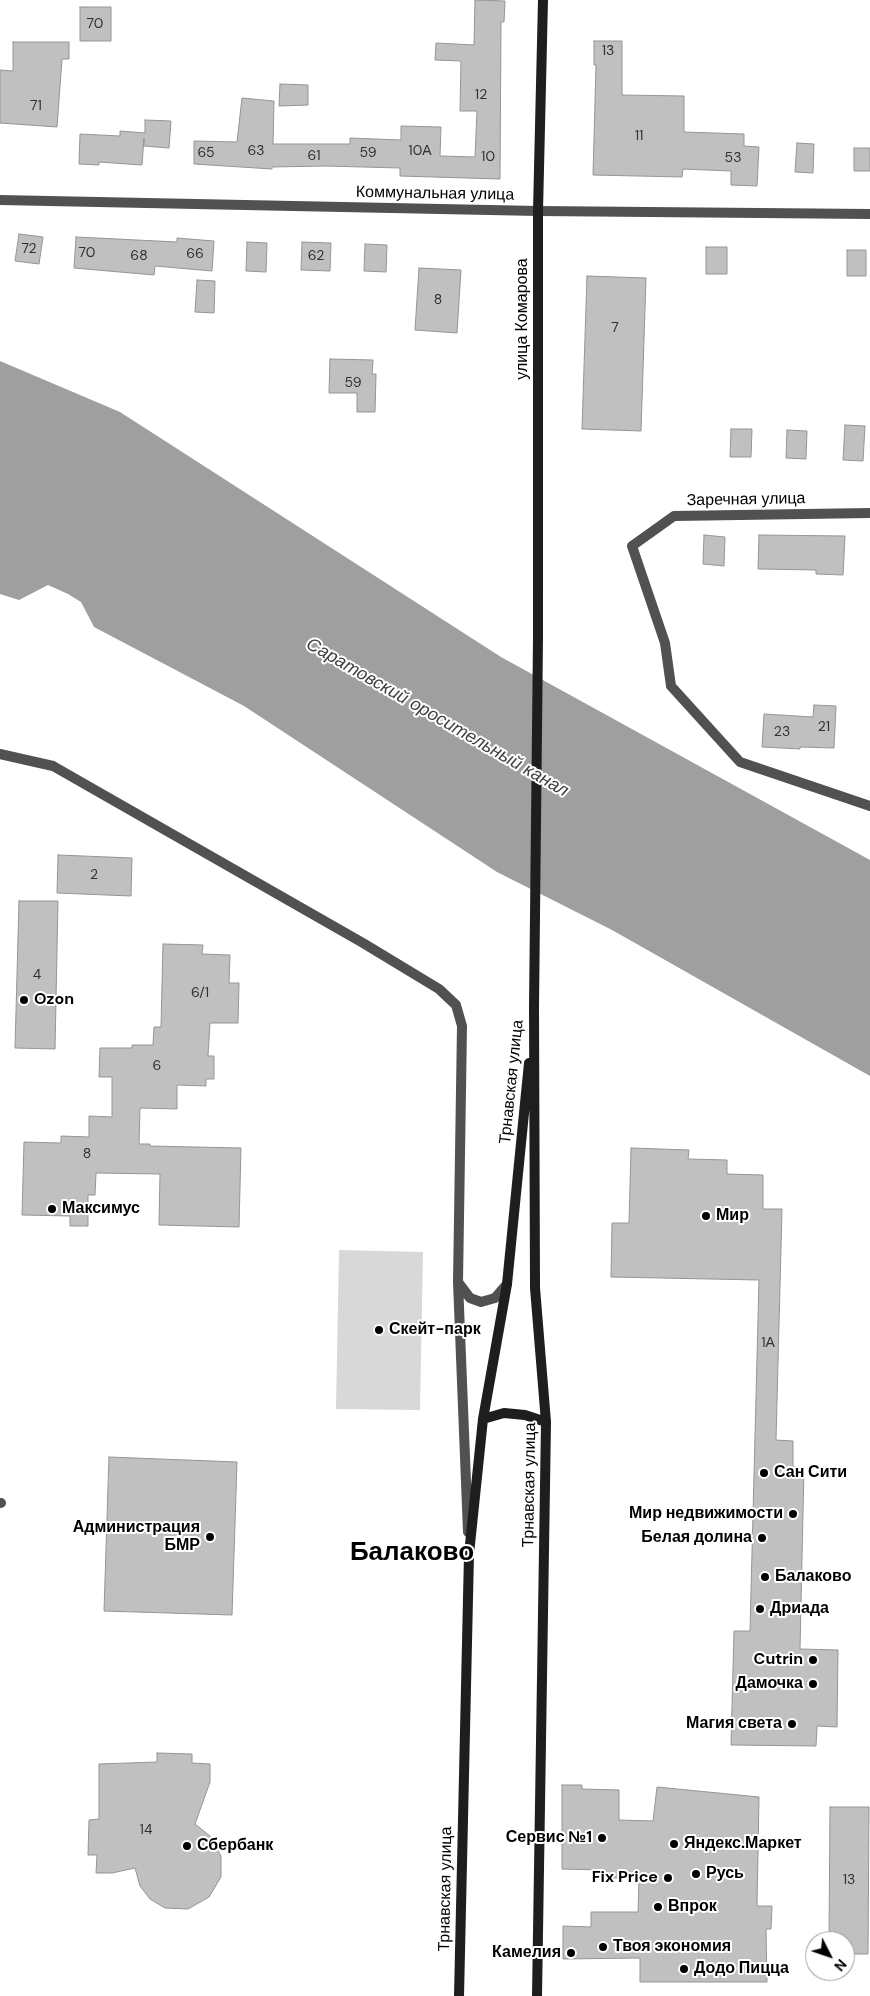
<!DOCTYPE html>
<meta charset="utf-8">
<style>
body{margin:0}
#map{position:relative;width:870px;height:1996px;overflow:hidden;background:#fff;font-family:"DM Sans",sans-serif}
canvas{display:block}
.north{position:absolute;left:805px;top:1931px;width:50px;height:50px;box-sizing:border-box;background:#fff;border:1px solid #999;border-radius:50%;rotate:131deg;font-size:14px;font-weight:700;line-height:20px;text-align:center;color:#000}
.north::after{content:'';display:block;margin:auto;width:18px;height:22px;background:#000;clip-path:polygon(50% 0,100% 100%,50% 72%,0 100%)}
</style>
<div id="map">
<canvas width="870" height="1996"></canvas>
<div class="north">N</div>
</div>
<script>
const c = document.querySelector('canvas').getContext('2d');
c.lineJoin = 'round';
function fill(path, color) {
  c.fillStyle = color;
  c.fill(path, 'evenodd');
}
function shape(rows) {
  const path = new Path2D();
  for (const r of rows) {
    path.moveTo(r[0], r[1]);
    for (let i = 2; i < r.length; i += 2) path.lineTo(r[i], r[i + 1]);
  }
  return path;
}
function trace(path, color, width, dash) {
  c.strokeStyle = color;
  c.lineWidth = width;
  c.lineCap = dash ? 'butt' : 'round';
  c.setLineDash(dash || []);
  c.stroke(path);
}
function drawText(font, color, halo, rows, align = 'center') {
  c.font = font + ' "DM Sans",sans-serif';
  c.lineWidth = 4;
  c.setLineDash([]);
  c.textBaseline = 'middle';
  c.strokeStyle = halo;
  c.fillStyle = color;
  for (const [text, x, y, turn = 0] of rows) {
    c.save();
    c.translate(x, y);
    c.rotate((+turn || 0) * Math.PI / 180);
    c.textAlign = isNaN(turn) ? turn : align;
    if (halo) c.strokeText(text, 0, 0);
    c.fillText(text, 0, 0);
    c.restore();
  }
}
const green = shape([
 [339,1250,423,1252,420,1410,336,1409]
]);
const water = shape([
 [0,361,120,412,501,657,870,860,870,1076,612,930,497,872,244,706,94,627,81,602,68,594,48,585,19,600,0,594]
]);
const building = shape([
 [475,0,505,1,504,22,501,22,500,179,400,176,400,168,326,166,272,167,272,169,194,164,194,141,237,142,242,98,274,101,273,144,350,144,350,138,401,140,401,126,441,127,440,156,475,157,477,111,460,111,461,61,435,60,436,43,474,45,475,0],
 [80,7,111,7,111,41,80,41,80,7],
 [594,41,622,41,622,95,684,96,684,132,744,134,744,146,759,147,757,186,731,185,731,171,683,169,682,177,593,175,596,65,594,65,594,41],
 [13,42,69,42,69,59,62,59,57,127,0,123,0,70,13,71,13,42],
 [280,84,308,85,308,105,279,106,280,84],
 [145,120,171,121,169,148,144,146,144,138,142,165,99,162,99,165,79,164,80,134,120,136,120,131,145,133,145,120],
 [797,143,814,144,813,173,795,172,797,143],
 [854,148,870,148,870,171,854,171,854,148],
 [19,234,43,237,39,264,15,261,19,234],
 [76,237,177,242,177,238,214,241,212,271,155,266,154,275,74,268,76,237],
 [247,242,267,243,266,272,246,271,247,242],
 [302,242,331,243,330,271,301,270,302,242],
 [365,244,387,245,386,272,364,271,365,244],
 [706,247,727,247,727,274,706,274,706,247],
 [847,250,866,250,866,276,847,276,847,250],
 [419,268,461,270,457,333,415,330,419,268],
 [587,276,646,278,641,431,582,429,587,276],
 [197,280,215,281,214,313,195,312,197,280],
 [330,359,373,360,372,374,376,374,375,412,357,412,357,393,329,393,330,359],
 [845,425,865,426,863,461,843,460,845,425],
 [731,429,752,429,751,457,730,457,731,429],
 [787,430,807,431,806,459,786,458,787,430],
 [704,535,725,537,724,566,703,564,704,535],
 [759,535,845,536,843,575,816,574,816,570,758,569,759,535],
 [814,705,836,706,834,748,800,747,800,749,762,747,764,714,813,717,814,705],
 [58,855,132,858,131,896,57,893,58,855],
 [19,901,58,901,55,1049,15,1048,19,901],
 [163,944,203,945,202,954,230,955,229,983,239,983,238,1023,210,1023,208,1056,214,1056,214,1079,206,1079,206,1086,177,1085,177,1109,140,1108,139,1144,150,1144,150,1146,241,1148,239,1227,159,1225,160,1174,96,1173,95,1195,88,1195,88,1226,70,1226,70,1216,22,1215,24,1142,61,1143,61,1136,89,1137,89,1116,112,1117,112,1077,99,1077,100,1048,132,1048,132,1045,153,1045,154,1027,161,1027,163,944],
 [631,1148,689,1150,688,1159,727,1160,727,1174,763,1175,763,1209,782,1209,776,1440,793,1441,793,1467,804,1467,800,1649,838,1650,837,1727,817,1726,816,1746,731,1745,734,1631,750,1631,759,1280,611,1277,612,1223,629,1223,631,1148],
 [109,1457,237,1462,232,1615,104,1611,109,1457],
 [157,1753,192,1754,192,1763,210,1764,210,1782,195,1824,210,1836,221,1856,221,1877,209,1897,188,1909,165,1908,150,1899,140,1886,135,1868,112,1873,96,1873,97,1855,88,1855,89,1820,99,1819,99,1764,157,1762,157,1753],
 [562,1785,582,1785,582,1789,619,1790,619,1820,653,1821,657,1787,759,1797,757,1906,772,1906,771,1929,766,1929,767,1982,640,1982,640,1958,563,1959,563,1926,591,1927,591,1912,638,1912,639,1878,600,1878,601,1870,562,1869,562,1785],
 [830,1807,869,1807,868,1954,845,1954,845,1941,829,1941,830,1807]
]);
const minor = shape([
 [0,200,538,211,870,214],
 [870,513,674,516,632,546,665,643,671,686,740,762,870,806],
 [0,754,53,766,363,943,439,989,456,1005,462,1026,458,1282,468,1532],
 [458,1282,470,1298,481,1302,495,1298,507,1284],
 [0,1503,1,1503]
]);
const secondary = shape([
 [483,1419,504,1413,525,1415,546,1422],
 [459,1996,469,1554,483,1419,507,1284,529,1063],
 [537,1996,546,1422,535,1288,534,1007,538,638,538,211,543,0]
]);
const markers = [
 [24,1000,5,"#000"],
 [52,1209,5,"#000"],
 [706,1216,5,"#000"],
 [379,1330,5,"#000"],
 [764,1473,5,"#000"],
 [793,1514,5,"#000"],
 [210,1537,5,"#000"],
 [762,1538,5,"#000"],
 [765,1577,5,"#000"],
 [760,1609,5,"#000"],
 [813,1660,5,"#000"],
 [813,1684,5,"#000"],
 [792,1724,5,"#000"],
 [602,1838,5,"#000"],
 [674,1844,5,"#000"],
 [187,1846,5,"#000"],
 [696,1874,5,"#000"],
 [668,1878,5,"#000"],
 [658,1907,5,"#000"],
 [603,1947,5,"#000"],
 [571,1953,5,"#000"],
 [684,1969,5,"#000"]
];
const numberNames = [
 ["70",95,24],
 ["13",608,51],
 ["12",481,95],
 ["71",36,106],
 ["11",639,136],
 ["63",256,151],
 ["10А",420,151],
 ["65",206,153],
 ["59",368,153],
 ["61",314,156],
 ["10",488,157],
 ["53",733,158],
 ["72",29,249],
 ["70",87,253],
 ["66",195,254],
 ["68",139,256],
 ["62",316,256],
 ["8",438,300],
 ["7",615,328],
 ["59",353,383],
 ["21",824,727],
 ["23",782,732],
 ["2",94,875],
 ["4",37,975],
 ["6/1",200,993],
 ["6",157,1066],
 ["8",87,1154],
 ["1А",768,1343],
 ["14",146,1830],
 ["13",849,1880]
];
const streetNames = [
 ["Коммунальная улица",435,194,1],
 ["улица Комарова",523,319,-90],
 ["Заречная улица",746,500,-1],
 ["Трнавская улица",512,1082,-84],
 ["Трнавская улица",530,1485,-89],
 ["Трнавская улица",446,1889,-89]
];
const poiNames = [
 ["Ozon",34,1000],
 ["Максимус",62,1209],
 ["Мир",716,1216],
 ["Скейт-парк",389,1330],
 ["Сан Сити",774,1473],
 ["Мир недвижимости",783,1514,"right"],
 ["Администрация",200,1528,"right"],
 ["БМР",200,1546,"right"],
 ["Белая долина",752,1538,"right"],
 ["Балаково",775,1577],
 ["Дриада",770,1609],
 ["Cutrin",803,1660,"right"],
 ["Дамочка",803,1684,"right"],
 ["Магия света",782,1724,"right"],
 ["Сервис №1",592,1838,"right"],
 ["Яндекс.Маркет",684,1844],
 ["Сбербанк",197,1846],
 ["Русь",706,1874],
 ["Fix Price",658,1878,"right"],
 ["Впрок",668,1907],
 ["Твоя экономия",613,1947],
 ["Камелия",561,1953,"right"],
 ["Додо Пицца",694,1969]
];
const waterNames = [
 ["Саратовский оросительный канал",437,718,30]
];
const townNames = [
 ["Балаково",412,1553]
];
fill(green, '#d8d8d8');
fill(water, '#9f9f9f');
fill(building, '#c0c0c0');
trace(building, '#959595', 1);
trace(minor, '#515151', 10);
trace(secondary, '#1e1e1e', 10);
for (const [x, y, r, color] of markers) {
  const dot = new Path2D();
  dot.arc(x, y, r, 0, 2 * Math.PI);
  c.fillStyle = color;
  c.fill(dot);
  trace(dot, '#fff', 2);
}
drawText('14px', '#303030', null, numberNames);
drawText('16px', '#000', '#fff', streetNames);
drawText('bold 16px', '#000', '#fff', poiNames, 'left');
drawText('italic 18px', '#404040', '#fff', waterNames);
drawText('bold 26px', '#000', '#fff', townNames);
</script>
